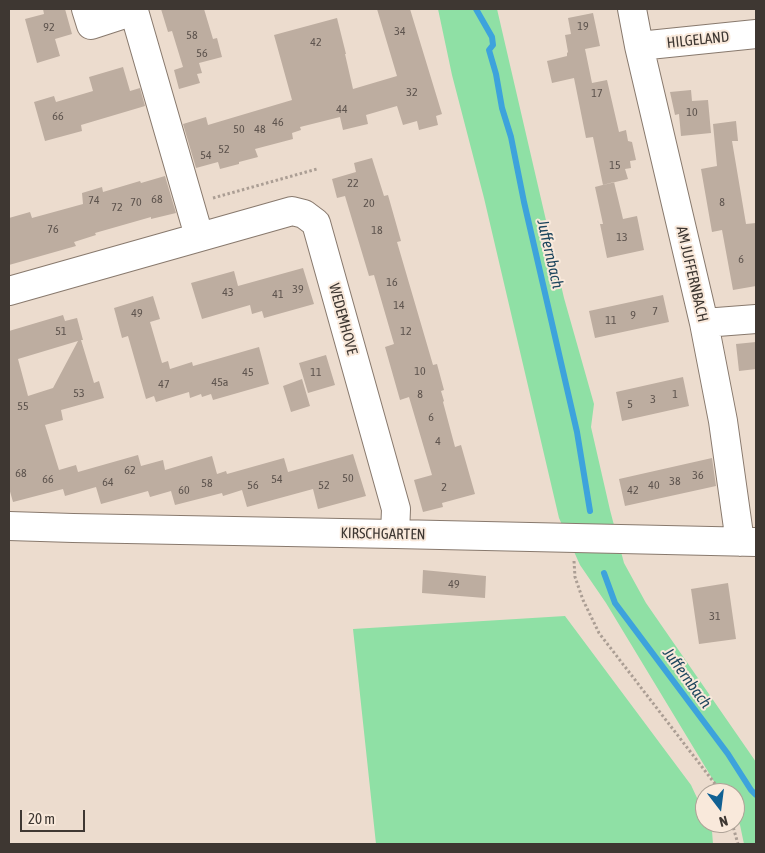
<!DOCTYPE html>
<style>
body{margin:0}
#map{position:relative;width:765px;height:853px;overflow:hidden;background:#ecdcce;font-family:"Asap Condensed",sans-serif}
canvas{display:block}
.frame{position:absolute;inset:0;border:10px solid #3e3732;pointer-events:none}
.north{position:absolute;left:695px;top:783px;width:50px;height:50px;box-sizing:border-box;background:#f9e9db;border:1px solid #aea297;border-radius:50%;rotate:165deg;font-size:14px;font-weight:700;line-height:20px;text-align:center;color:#3e3732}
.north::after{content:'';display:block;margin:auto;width:18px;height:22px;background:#116093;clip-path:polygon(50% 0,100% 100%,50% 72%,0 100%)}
.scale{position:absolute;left:20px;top:810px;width:65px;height:22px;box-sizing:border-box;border:2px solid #3e3732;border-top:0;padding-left:6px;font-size:15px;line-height:18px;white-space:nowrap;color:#3e3732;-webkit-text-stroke:4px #f9e9db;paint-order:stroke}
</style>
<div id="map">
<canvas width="765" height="853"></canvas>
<div class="frame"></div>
<div class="north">N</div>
<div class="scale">20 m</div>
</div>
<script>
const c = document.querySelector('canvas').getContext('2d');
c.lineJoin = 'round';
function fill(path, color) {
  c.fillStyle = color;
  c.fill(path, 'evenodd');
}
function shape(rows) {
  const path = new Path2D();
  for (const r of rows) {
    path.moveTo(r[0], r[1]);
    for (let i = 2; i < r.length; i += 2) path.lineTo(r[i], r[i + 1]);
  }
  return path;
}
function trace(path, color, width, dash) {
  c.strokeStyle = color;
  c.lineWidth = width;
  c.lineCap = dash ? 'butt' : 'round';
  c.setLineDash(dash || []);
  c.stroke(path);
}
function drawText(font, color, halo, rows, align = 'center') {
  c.font = font + ' "Asap Condensed",sans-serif';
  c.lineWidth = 4;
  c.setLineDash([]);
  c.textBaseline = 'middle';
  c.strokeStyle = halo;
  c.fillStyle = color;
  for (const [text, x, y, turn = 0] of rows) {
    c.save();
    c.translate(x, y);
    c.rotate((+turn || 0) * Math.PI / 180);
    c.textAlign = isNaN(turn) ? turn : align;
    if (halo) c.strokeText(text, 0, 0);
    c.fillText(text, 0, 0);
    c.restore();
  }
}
const green = shape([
 [438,9,497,9,564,298,594,404,591,427,610,510,624,563,646,603,756,762,756,844,744,844,740,825,735,816,735,793,721,793,606,603,580,565,559,518,484,198,452,75],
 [565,616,691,785,705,815,705,823,709,823,712,831,713,844,376,844,353,629]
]);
const stream = shape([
 [476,9,492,37,493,45,489,50,496,74,502,108,511,137,524,202,577,432,590,511],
 [604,573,615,603,728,754,751,790,756,795]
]);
const building = shape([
 [43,9,65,9,72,34,55,39,60,56,37,63,25,19,44,14],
 [161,9,204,9,213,39,217,38,222,57,199,63,202,73,197,74,200,83,179,89,174,70,183,67,172,31,168,32],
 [377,9,410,9,442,114,436,116,438,125,419,130,417,121,403,125,397,106,366,115,368,124,343,130,340,117,300,127,301,130,292,133,293,139,255,149,258,157,239,162,239,164,220,169,218,162,196,168,183,124,206,117,208,125,292,100,274,35,337,18,346,54,345,54,353,89,397,76],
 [593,13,600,46,585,49,592,83,607,80,619,132,626,130,628,141,632,142,636,160,630,161,631,168,625,169,628,179,603,185,593,137,586,138,574,78,552,83,547,61,567,56,567,53,568,52,565,35,571,34,568,18],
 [123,67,130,91,140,88,145,106,81,125,82,131,45,141,34,102,54,96,56,102,93,91,89,77],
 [691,90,692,101,708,100,711,133,681,136,679,114,675,115,670,92],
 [736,121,738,141,732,141,746,224,756,223,756,286,733,290,722,230,712,232,701,169,717,166,713,124],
 [372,158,384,196,388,195,401,241,397,242,433,365,437,364,444,390,441,391,444,401,443,402,455,447,461,445,475,494,442,503,443,507,423,512,414,480,432,475,409,397,400,400,385,347,394,344,374,275,369,276,345,196,337,198,332,179,356,172,354,163],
 [165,176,176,213,151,219,151,217,95,233,96,235,74,242,76,246,9,265,9,218,30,212,32,218,83,204,82,193,102,187,103,192,140,181,141,183],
 [614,182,623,219,637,216,644,250,607,258,600,224,603,224,595,187],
 [303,268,314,304,264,318,262,311,252,314,250,305,202,319,191,283,234,271,238,286],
 [663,295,669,322,595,338,589,311],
 [153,296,160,319,150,322,162,363,168,361,170,369,192,362,193,366,259,347,269,384,213,400,211,394,202,397,201,394,190,398,189,392,156,402,154,396,146,399,128,336,122,338,114,308],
 [63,315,65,321,77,318,83,340,81,340,94,383,99,381,104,398,61,410,63,420,45,425,59,470,76,465,78,472,138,455,141,466,163,460,165,470,212,456,217,474,226,471,227,474,284,458,288,472,353,454,366,496,318,509,313,489,247,507,242,490,223,496,222,493,175,505,171,491,150,497,148,491,101,504,96,487,65,496,63,489,13,502,9,488,9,331],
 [78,341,53,388,28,396,18,359],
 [756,342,756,369,739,371,736,344],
 [326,355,335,385,308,393,299,363],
 [683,377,689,406,622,421,616,392],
 [302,379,310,406,291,412,283,386],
 [712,458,716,486,625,506,619,479],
 [423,570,486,576,485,598,422,593],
 [728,583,736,639,699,644,691,589]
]);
const path = shape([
 [213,198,317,169],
 [574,561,575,577,583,600,599,633,719,789,721,793],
 [732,823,738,844]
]);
const minor = shape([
 [86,9,91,25,134,11,199,236],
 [632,9,639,46,704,323,723,421,740,542],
 [639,46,756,34],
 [9,291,292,211,304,214,316,223,396,509,395,534],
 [704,323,756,319],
 [9,526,73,528,395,534,756,542]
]);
const numberNames = [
 ["19",583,26],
 ["92",49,27],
 ["34",400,31],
 ["58",192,35],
 ["42",316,42],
 ["56",202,53],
 ["32",412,92],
 ["17",597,93],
 ["44",342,109],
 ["10",692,112],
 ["66",58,116],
 ["46",278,122],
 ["50",239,129],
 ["48",260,129],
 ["52",224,149],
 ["54",206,155],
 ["15",615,165],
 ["22",353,183],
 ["68",157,199],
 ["74",94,200],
 ["70",136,202],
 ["8",722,202],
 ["20",369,203],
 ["72",117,207],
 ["76",53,229],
 ["18",377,230],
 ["13",622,237],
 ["6",741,259],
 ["16",392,282],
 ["39",298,289],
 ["43",228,292],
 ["41",278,294],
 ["14",399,305],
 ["7",655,311],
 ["49",137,313],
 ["9",633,315],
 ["11",611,320],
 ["51",61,331],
 ["12",406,331],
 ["10",420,371],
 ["45",248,372],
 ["11",316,372],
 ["45a",220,382],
 ["47",164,384],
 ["53",79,393],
 ["8",420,394],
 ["1",675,394],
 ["3",653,399],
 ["5",630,404],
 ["55",23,406],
 ["6",431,417],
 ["4",438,441],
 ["62",130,470],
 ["68",21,473],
 ["36",698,475],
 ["50",348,478],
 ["66",48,479],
 ["54",277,479],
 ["38",675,481],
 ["64",108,482],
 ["58",207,483],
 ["56",253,485],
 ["52",324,485],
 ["40",654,485],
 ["2",444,487],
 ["60",184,490],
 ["42",633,490],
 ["49",454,584],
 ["31",715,616]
];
const streetNames = [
 ["HILGELAND",698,40,-6],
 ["AM JUFFERNBACH",692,274,77],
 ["WEDEMHOVE",343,319,75],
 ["KIRSCHGARTEN",383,534,1]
];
const waterNames = [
 ["Juffernbach",550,254,77],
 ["Juffernbach",687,678,54]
];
fill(green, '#8fe0a5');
trace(stream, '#3da3dc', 6);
fill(building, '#bdada0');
trace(minor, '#88796d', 30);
trace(path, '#ab9e94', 3, [2.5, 2.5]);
trace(minor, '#fff', 28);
drawText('12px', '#5e544e', null, numberNames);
drawText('15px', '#3e3732', '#f9e9db', streetNames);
drawText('italic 16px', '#1c455d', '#f9e9db', waterNames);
</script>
